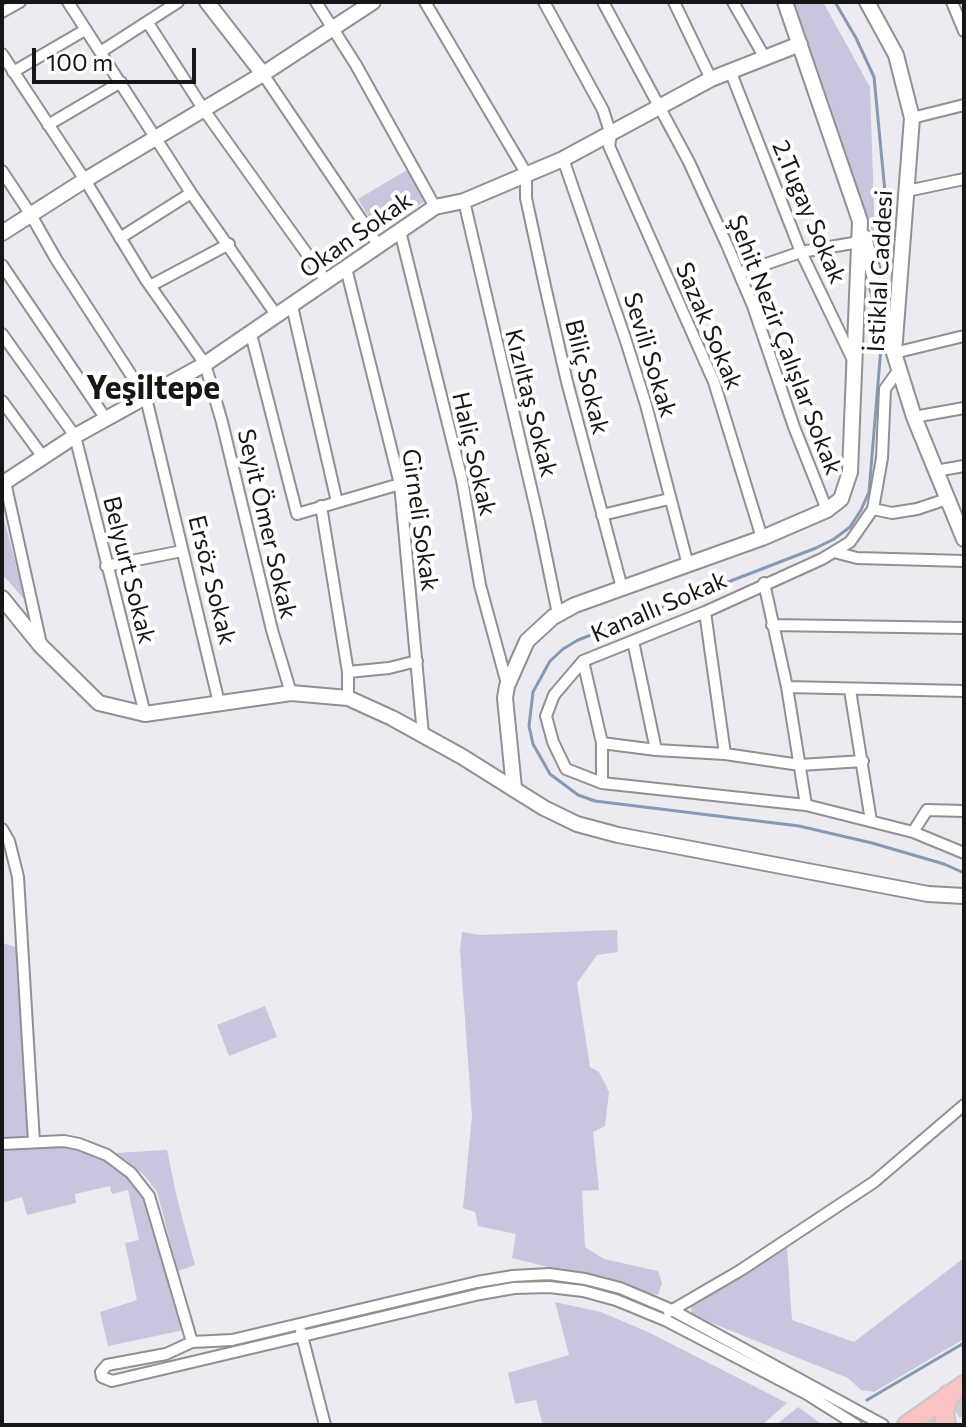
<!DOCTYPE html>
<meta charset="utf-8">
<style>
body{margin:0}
#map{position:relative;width:966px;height:1427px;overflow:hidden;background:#ebebf1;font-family:Commissioner,sans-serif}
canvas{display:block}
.frame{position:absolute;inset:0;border:4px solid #161618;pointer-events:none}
.scale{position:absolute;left:32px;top:48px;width:164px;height:36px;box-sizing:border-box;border:4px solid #161618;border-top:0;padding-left:10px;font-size:24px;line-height:28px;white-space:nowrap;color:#161618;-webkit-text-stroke:6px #fff;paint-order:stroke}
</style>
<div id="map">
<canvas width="966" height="1427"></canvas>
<div class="frame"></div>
<div class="scale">100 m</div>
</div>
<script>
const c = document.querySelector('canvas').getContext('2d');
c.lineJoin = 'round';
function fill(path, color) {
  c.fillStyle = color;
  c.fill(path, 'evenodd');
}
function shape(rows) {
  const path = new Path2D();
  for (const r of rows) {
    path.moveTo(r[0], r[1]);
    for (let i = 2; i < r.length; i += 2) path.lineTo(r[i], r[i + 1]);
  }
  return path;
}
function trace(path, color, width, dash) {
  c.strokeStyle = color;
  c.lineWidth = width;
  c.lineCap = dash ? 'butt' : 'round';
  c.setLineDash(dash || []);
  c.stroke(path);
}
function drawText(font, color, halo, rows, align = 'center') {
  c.font = font + ' Commissioner,sans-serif';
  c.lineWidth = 8;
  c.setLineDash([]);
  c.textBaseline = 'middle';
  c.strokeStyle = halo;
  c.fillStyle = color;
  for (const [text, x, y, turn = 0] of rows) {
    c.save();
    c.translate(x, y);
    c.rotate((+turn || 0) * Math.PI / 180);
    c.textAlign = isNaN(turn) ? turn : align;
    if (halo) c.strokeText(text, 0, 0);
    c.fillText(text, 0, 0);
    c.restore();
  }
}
const green = shape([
 [790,2,823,2,870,87,875,239],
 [407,170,426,201,377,230,358,199],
 [2,512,14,557,25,600,2,574],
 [617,930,618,952,597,955,577,983,590,1067,599,1072,609,1092,605,1126,593,1132,599,1190,582,1191,585,1247,604,1259,658,1271,662,1283,658,1295,512,1258,516,1234,478,1226,475,1212,463,1208,472,1116,460,950,462,932,480,935],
 [2,943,23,949,34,1141,93,1149,141,1184,189,1329,108,1346,100,1312,137,1300,125,1243,139,1240,128,1190,112,1194,110,1186,75,1194,76,1203,27,1215,22,1197,2,1203],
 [265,1006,277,1037,229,1056,217,1025],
 [167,1150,177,1198,195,1265,178,1271,157,1192,144,1175,116,1153],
 [787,1248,792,1320,854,1342,964,1258,964,1339,874,1392,861,1390,848,1378,692,1315,691,1305],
 [555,1302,601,1312,648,1332,787,1403,762,1425,543,1425,536,1400,515,1404,508,1373,569,1355],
 [798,1407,823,1425,776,1425]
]);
const stream = shape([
 [835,2,856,38,874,77,889,234],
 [881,347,869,492,861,510,850,527,834,539,816,548,578,640,563,649,550,661,533,692,529,726,533,744,550,774,578,795,595,801,799,826,872,843,944,864,964,873],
 [867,1400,964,1343]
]);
const trunkTunnel = shape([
 [932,1425,964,1404]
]);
const minor = shape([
 [68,2,191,193,277,316],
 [316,2,356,65,435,207],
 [425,2,526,173,526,198,545,286,567,382,622,588],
 [544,2,603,110,611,135,609,146,714,382,762,538],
 [603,2,689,162,727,245,753,306,794,427,827,510],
 [674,2,711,79],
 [733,2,765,58],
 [952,2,964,31],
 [2,12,20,2],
 [148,23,204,110,327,282],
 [102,51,178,2],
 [2,54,85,180,146,280,205,364,222,422,272,630,291,693],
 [13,72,85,30],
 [731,73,801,252,852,358],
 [263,74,379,246],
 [912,118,964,105],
 [48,125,121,82],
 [563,159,625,338,646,405,688,565],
 [2,171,31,215,56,259,146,398,219,703],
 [907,191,964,179],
 [464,201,539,522,558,614],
 [400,231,462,480,480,585,507,684],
 [120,238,191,193],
 [2,265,106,419],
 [346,268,400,484,423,735],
 [740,273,801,252,859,242],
 [150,286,229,244],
 [292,306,337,502],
 [2,334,75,436,145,714],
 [251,334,297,514,400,484],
 [894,353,964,336],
 [898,371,885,389,882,458,873,509,850,542,822,559,705,612,583,661,554,695,546,716,553,742,566,769,602,783,806,805,913,832,964,853],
 [2,401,43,457],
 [914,417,964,408],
 [935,471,964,466],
 [5,482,41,644],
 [321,506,348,672,348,698],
 [873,509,892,513,917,509,947,499],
 [602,515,669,499],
 [834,552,857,558,964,561],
 [106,566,182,551],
 [764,583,787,687,806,805],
 [705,612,725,754],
 [772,625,964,628],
 [633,641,656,750],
 [583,661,602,743,602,783],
 [348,672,389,668,417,661],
 [787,687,964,691],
 [850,690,871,821],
 [602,743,656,750,725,754,800,765,863,761],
 [2,829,9,841,18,877,34,1142],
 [913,832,927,810,964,811],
 [2,1144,64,1141,79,1144,107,1155,131,1173,149,1196,192,1342],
 [669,1312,741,1270,874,1182,964,1105],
 [301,1332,325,1425],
 [856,1425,807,1394,667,1321,616,1300,583,1291,549,1287,514,1288,480,1294,112,1381,102,1377,101,1372,107,1365,166,1354,192,1342,232,1340,477,1282,513,1276,549,1274,585,1279,620,1288,672,1310,883,1425]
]);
const tertiary = shape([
 [207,2,263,74],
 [867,2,896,55,912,118,894,353,914,417,964,539],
 [2,233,85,180,263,74,373,2],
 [864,237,891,340],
 [2,484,75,436,205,364,435,207,464,201,563,159,711,79,800,44],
 [514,788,505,698,507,686,527,641,553,617,575,605,762,538,827,510,841,499,850,472,860,221,785,2]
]);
const secondary = shape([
 [2,598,41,646,99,703,145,714,291,693,348,698,392,718,461,756,544,808,577,824,618,835,928,894,964,896]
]);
const trunk = shape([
 [907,1425,964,1385],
 [946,1425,944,1413,948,1395]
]);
const streetNames = [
 ["2.Tugay Sokak",809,212,67],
 ["Okan Sokak",356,235,-35],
 ["İstiklal Caddesi",880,271,-87],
 ["Sazak Sokak",709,326,67],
 ["Şehit Nezir Çalışlar Sokak",785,345,69],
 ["Sevili Sokak",650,355,73],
 ["Biliç Sokak",587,377,76],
 ["Kızıltaş Sokak",531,403,76],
 ["Haliç Sokak",474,454,77],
 ["Girneli Sokak",420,520,82],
 ["Seyit Ömer Sokak",267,524,77],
 ["Belyurt Sokak",129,570,76],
 ["Ersöz Sokak",212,580,76],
 ["Kanallı Sokak",659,607,-23]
];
const districtNames = [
 ["Yeşiltepe",153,388]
];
fill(green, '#c8c6de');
trace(stream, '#8698b4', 3);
trace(trunkTunnel, '#cbcbd0', 18, [18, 9]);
trace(minor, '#909095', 14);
trace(tertiary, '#909095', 18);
trace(secondary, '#909095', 18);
trace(trunk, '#c7c7c8', 22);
trace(minor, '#fff', 10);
trace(tertiary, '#fff', 14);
trace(secondary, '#fff', 14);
trace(trunk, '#f8c3c2', 18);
drawText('24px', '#161618', '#fff', streetNames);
drawText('bold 32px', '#161618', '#fff', districtNames);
</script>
